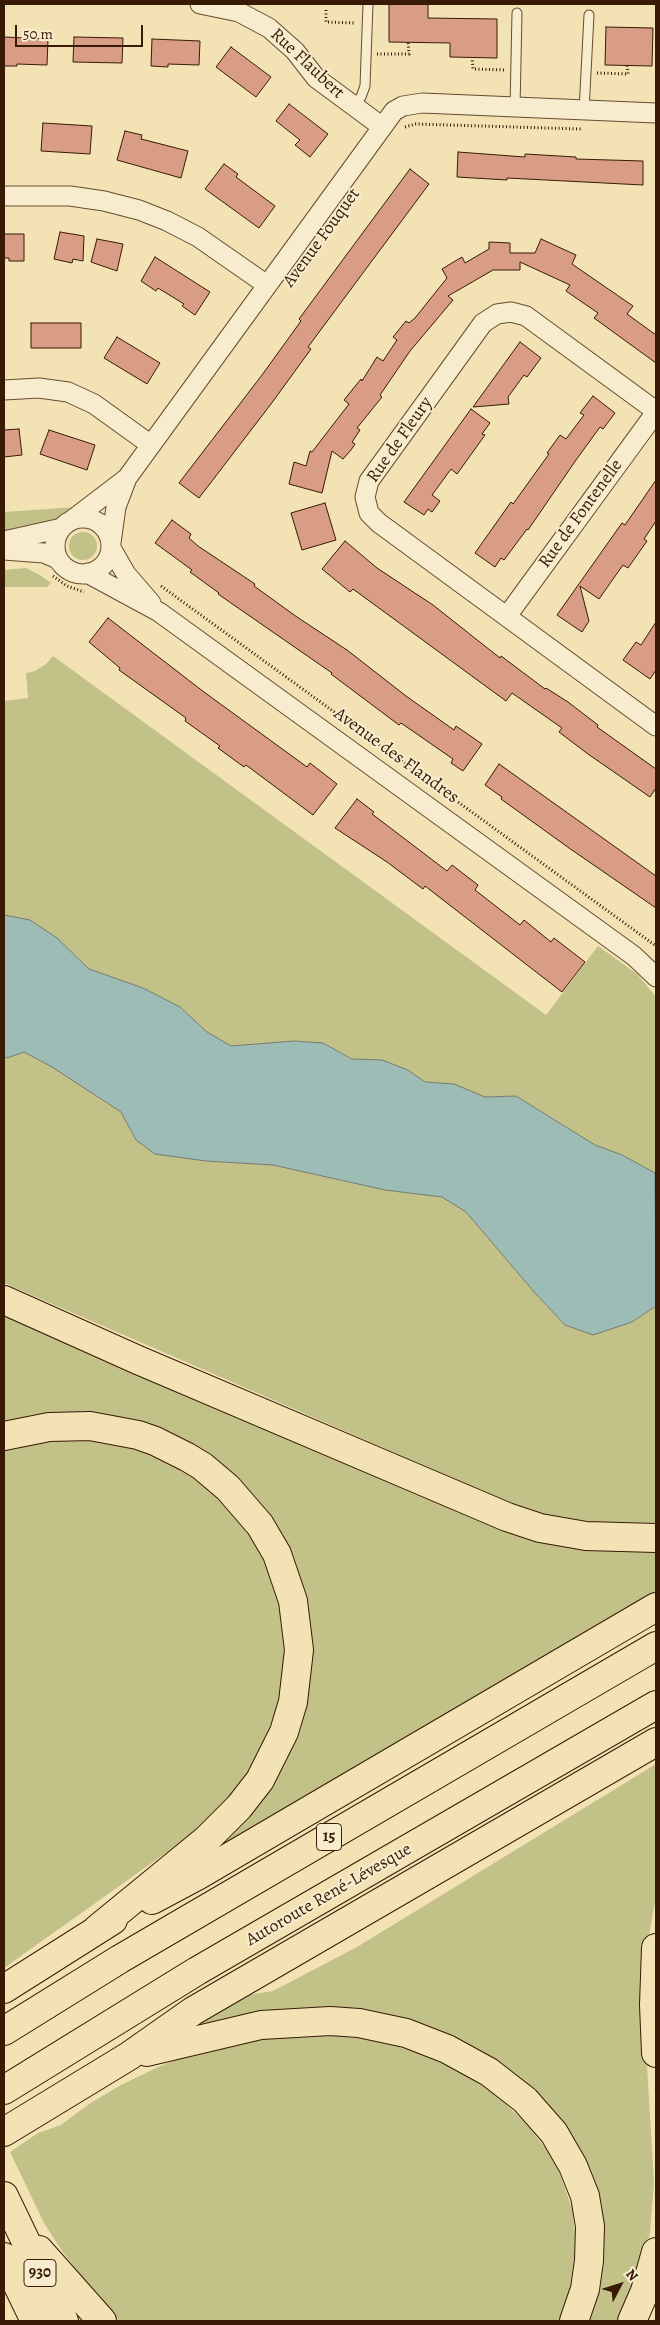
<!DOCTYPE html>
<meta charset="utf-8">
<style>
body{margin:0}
#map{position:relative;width:660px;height:2325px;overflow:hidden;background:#f2e2b4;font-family:Alegreya,serif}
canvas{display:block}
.frame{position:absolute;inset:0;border:5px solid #381a05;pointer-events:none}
.north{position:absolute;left:595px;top:2260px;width:50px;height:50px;-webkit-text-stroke:4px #f7ecce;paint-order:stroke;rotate:50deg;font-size:14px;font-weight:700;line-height:20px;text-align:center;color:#381a05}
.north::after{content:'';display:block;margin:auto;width:18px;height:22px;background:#381a05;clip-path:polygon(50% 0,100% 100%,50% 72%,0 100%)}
.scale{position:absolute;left:15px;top:25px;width:128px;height:22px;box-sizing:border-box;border:2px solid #381a05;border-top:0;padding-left:6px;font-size:15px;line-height:18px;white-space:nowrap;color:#381a05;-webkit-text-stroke:4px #f7ecce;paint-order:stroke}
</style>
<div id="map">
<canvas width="660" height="2325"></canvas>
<div class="frame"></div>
<div class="north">N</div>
<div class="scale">50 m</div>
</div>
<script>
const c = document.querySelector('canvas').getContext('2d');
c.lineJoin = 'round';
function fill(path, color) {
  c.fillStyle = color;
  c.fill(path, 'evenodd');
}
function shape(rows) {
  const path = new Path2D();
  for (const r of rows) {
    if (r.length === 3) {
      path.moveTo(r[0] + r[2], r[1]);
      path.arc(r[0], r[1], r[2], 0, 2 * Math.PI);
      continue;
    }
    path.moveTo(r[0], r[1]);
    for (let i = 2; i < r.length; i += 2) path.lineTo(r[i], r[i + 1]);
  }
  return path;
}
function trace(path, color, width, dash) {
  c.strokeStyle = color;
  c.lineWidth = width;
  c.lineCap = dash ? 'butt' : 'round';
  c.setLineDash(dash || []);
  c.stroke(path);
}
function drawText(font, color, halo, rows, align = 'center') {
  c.font = font + ' Alegreya,serif';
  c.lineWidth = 4;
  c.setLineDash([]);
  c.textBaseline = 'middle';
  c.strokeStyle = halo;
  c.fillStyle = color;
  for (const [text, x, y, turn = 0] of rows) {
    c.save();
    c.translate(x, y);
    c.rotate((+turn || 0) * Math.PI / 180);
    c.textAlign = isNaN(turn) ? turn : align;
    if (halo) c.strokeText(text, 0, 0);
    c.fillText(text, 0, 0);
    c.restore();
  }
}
const green = shape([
 [77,507,52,523,25,530,4,531,4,512],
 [83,546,14],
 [26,568,40,575,51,583,47,587,4,587,4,570],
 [53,656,546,1015,598,946,637,974,656,997,656,1175,622,1155,595,1145,516,1096,485,1097,454,1084,425,1082,408,1070,382,1060,353,1059,323,1043,294,1041,231,1046,207,1032,180,1007,143,988,89,969,57,938,30,920,4,915,4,701,28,698,26,673,35,671,46,664],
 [24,1052,52,1067,121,1112,136,1140,206,1161,273,1165,385,1190,442,1197,466,1212,535,1293,565,1325,632,1322,656,1306,656,1524,601,1524,565,1519,522,1508,4,1283,4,1056,7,1058],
 [4,1312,558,1544,621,1552,656,1549,656,1592,602,1622,218,1848,213,1843,248,1810,310,1636,301,1579,280,1531,248,1491,165,1433,4,1426],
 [65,1438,112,1443,156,1456,191,1476,223,1501,247,1528,269,1567,284,1609,287,1654,280,1701,266,1742,249,1773,223,1805,184,1840,4,1968,4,1450,22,1444],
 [656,1764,656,1896,646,1952,644,2015,654,2183,650,2233,639,2276,621,2321,585,2321,602,2260,548,2107,524,2082,498,2063,439,2033,204,2026,200,2021,242,1996,273,1991,357,1947],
 [282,2035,325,2035,360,2038,397,2046,433,2058,460,2072,483,2086,505,2103,526,2124,547,2150,560,2174,572,2209,576,2243,573,2279,564,2312,559,2321,119,2321,101,2302,62,2251,44,2223,10,2152,38,2133,61,2125,89,2104,121,2085,156,2068,189,2054,235,2042]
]);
const water = shape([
 [4,915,30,920,57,938,89,969,143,988,180,1007,207,1032,231,1046,294,1041,323,1043,352,1059,382,1060,408,1070,425,1082,454,1084,485,1097,516,1096,595,1145,622,1155,655,1173,656,1306,632,1322,593,1335,565,1325,535,1293,466,1212,442,1197,385,1190,273,1165,206,1161,155,1154,136,1140,121,1112,52,1067,24,1052,7,1058,4,1056,4,915]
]);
const building = shape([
 [389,4,428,4,428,18,497,19,497,58,450,57,450,43,389,42,389,4],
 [606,27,653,28,652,66,605,65,606,27],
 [4,37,48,39,47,65,17,64,17,66,4,66,4,37],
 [74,37,123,38,122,63,73,62,74,37],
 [152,39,200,41,199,65,168,64,168,67,151,66,152,39],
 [231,47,271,77,256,97,216,67,231,47],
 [289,104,328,134,310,157,295,145,300,140,276,121,289,104],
 [43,123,92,126,90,154,41,151,43,123],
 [125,131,142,135,141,139,188,151,181,178,117,160,125,131],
 [458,152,525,157,525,154,576,157,576,159,643,161,643,185,507,178,507,180,457,177,458,152],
 [224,164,238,174,236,177,275,206,259,228,205,189,224,164],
 [410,169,429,184,308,347,311,349,271,404,199,498,179,483,262,375,301,321,299,319,410,169],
 [60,232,84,236,83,261,73,259,72,263,54,259,60,232],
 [4,234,24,234,24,261,9,261,9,258,4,258,4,234],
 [97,239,123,244,117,271,91,262,97,239],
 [541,239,576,255,572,264,633,306,627,314,656,335,656,363,594,318,598,313,566,291,570,285,520,262,520,270,493,270,448,296,453,300,410,351,380,395,382,397,357,428,360,430,352,442,355,444,351,450,343,459,332,451,322,493,289,484,294,462,306,466,310,451,312,452,349,404,344,400,361,379,362,381,377,357,383,361,397,340,393,337,406,321,409,323,415,318,447,278,442,269,462,257,465,263,489,249,489,242,510,243,510,253,535,253,541,239],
 [155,257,210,292,195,315,182,306,184,304,158,288,156,291,141,281,155,257],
 [31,323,81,323,81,348,31,348,31,323],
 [117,337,160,363,147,384,104,358,117,337],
 [520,342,541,358,527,377,524,375,508,397,509,404,473,407,520,342],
 [593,396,615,413,603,429,600,427,576,460,528,530,527,529,504,560,501,558,495,567,475,553,511,502,513,504,549,454,547,453,560,435,566,439,584,415,580,413,593,396],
 [471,409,490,423,482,434,485,435,457,474,451,469,432,495,440,501,432,512,428,509,424,515,404,502,471,409],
 [19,429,22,455,4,457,4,430,19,429],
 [49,430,95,445,87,470,40,454,49,430],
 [656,480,656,521,644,539,647,541,628,568,623,565,599,599,580,586,589,621,582,632,557,615,622,523,625,525,656,480],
 [325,503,336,540,302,550,291,513,325,503],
 [172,520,191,534,189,538,198,546,255,584,254,586,297,617,347,650,406,696,454,730,456,726,482,744,463,771,451,763,453,759,401,723,399,725,331,674,332,673,218,594,219,593,190,572,192,570,155,543,172,520],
 [345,541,377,568,433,605,500,658,501,656,545,689,546,688,568,702,598,725,597,727,656,769,656,788,650,797,588,754,559,732,562,728,512,693,506,701,353,589,350,592,322,569,345,541],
 [108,618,204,692,307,767,310,763,337,784,313,815,246,765,244,767,218,748,220,746,185,721,186,718,119,670,120,668,89,642,108,618],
 [656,622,656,670,650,679,623,660,636,642,641,645,656,622],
 [499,764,656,876,656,908,569,848,501,799,502,797,485,785,499,764],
 [357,799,374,812,372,814,447,871,452,865,478,885,475,890,520,925,524,920,551,942,554,938,585,962,562,992,425,886,423,889,387,862,335,828,357,799]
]);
const path = shape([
 [326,10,326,22,355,23],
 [377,54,409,54,408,42],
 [472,57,473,69,505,70],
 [597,73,628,74,627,66],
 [405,127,416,124,581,129],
 [53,576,67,586,84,592],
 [161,586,656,946]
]);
const lane = shape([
 [353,106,361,97,365,86,368,4],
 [515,108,517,13],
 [584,111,589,15]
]);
const street = shape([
 [200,4,239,12,269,28,295,51,316,78,381,126],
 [4,196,70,196,104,201,139,210,167,221,198,237,267,285],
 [4,390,39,388,68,392,94,404,151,445],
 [656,411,526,316,511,312,497,314,483,323,369,481,365,497,369,513,379,523,656,726],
 [83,546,28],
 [72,520,127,478],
 [4,541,62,528],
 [111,543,116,507,127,478,394,111,403,106,422,103,656,113],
 [111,548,126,574,151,603],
 [4,550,44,553,58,559],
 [87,573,159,612,634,956,656,977],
 [507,616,656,412]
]);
const highway = shape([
 [4,1300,138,1360,507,1517,540,1528,586,1536,656,1538],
 [4,1436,49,1427,90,1426,138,1435,155,1441,187,1457,202,1466,228,1488,260,1525,277,1554,293,1601,299,1650,293,1702,284,1732,260,1780,239,1807,207,1839,97,1929],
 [152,1900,197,1876,656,1607],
 [656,1948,654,2005,656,2053],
 [4,1989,113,1920],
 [4,2031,120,1959,656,1646],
 [147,2052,261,2025,330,2021,359,2023,406,2033,447,2049,489,2072,525,2100,554,2133,573,2166,585,2196,590,2226,589,2261,585,2289,574,2321],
 [4,2090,197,1971,656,1705],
 [4,2132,129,2056,193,2011,656,1742],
 [4,2196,64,2321],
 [39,2250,102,2321],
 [4,2257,35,2321],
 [632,2321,645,2291,656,2252]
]);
const shields = [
 [329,1837,25],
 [40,2273,32]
];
const shieldNames = [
 ["15",329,1837],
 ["930",40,2273]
];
const streetNames = [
 ["Rue Flaubert",307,64,43],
 ["Avenue Fouquet",322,238,-54],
 ["Rue de Fleury",400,440,-55],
 ["Rue de Fontenelle",581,514,-54],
 ["Avenue des Flandres",396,756,36],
 ["Autoroute René-Lévesque",329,1895,-30]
];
fill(green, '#c2c188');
fill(water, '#9dbcb6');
trace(water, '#757b6f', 1);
fill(building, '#d99d86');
trace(building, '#381a05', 1);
trace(lane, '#664c31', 11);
trace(street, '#664c31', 21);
trace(highway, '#381a05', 30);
trace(path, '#381a05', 3, [1, 2.5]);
trace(lane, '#f7ecce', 9);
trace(street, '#f7ecce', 19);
trace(highway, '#f2e2b4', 28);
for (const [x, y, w] of shields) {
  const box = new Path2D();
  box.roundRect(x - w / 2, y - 13.5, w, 27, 4);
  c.fillStyle = '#f7ecce';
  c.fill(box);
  trace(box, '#381a05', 1);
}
drawText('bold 16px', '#381a05', null, shieldNames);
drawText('18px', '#381a05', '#f7ecce', streetNames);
</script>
